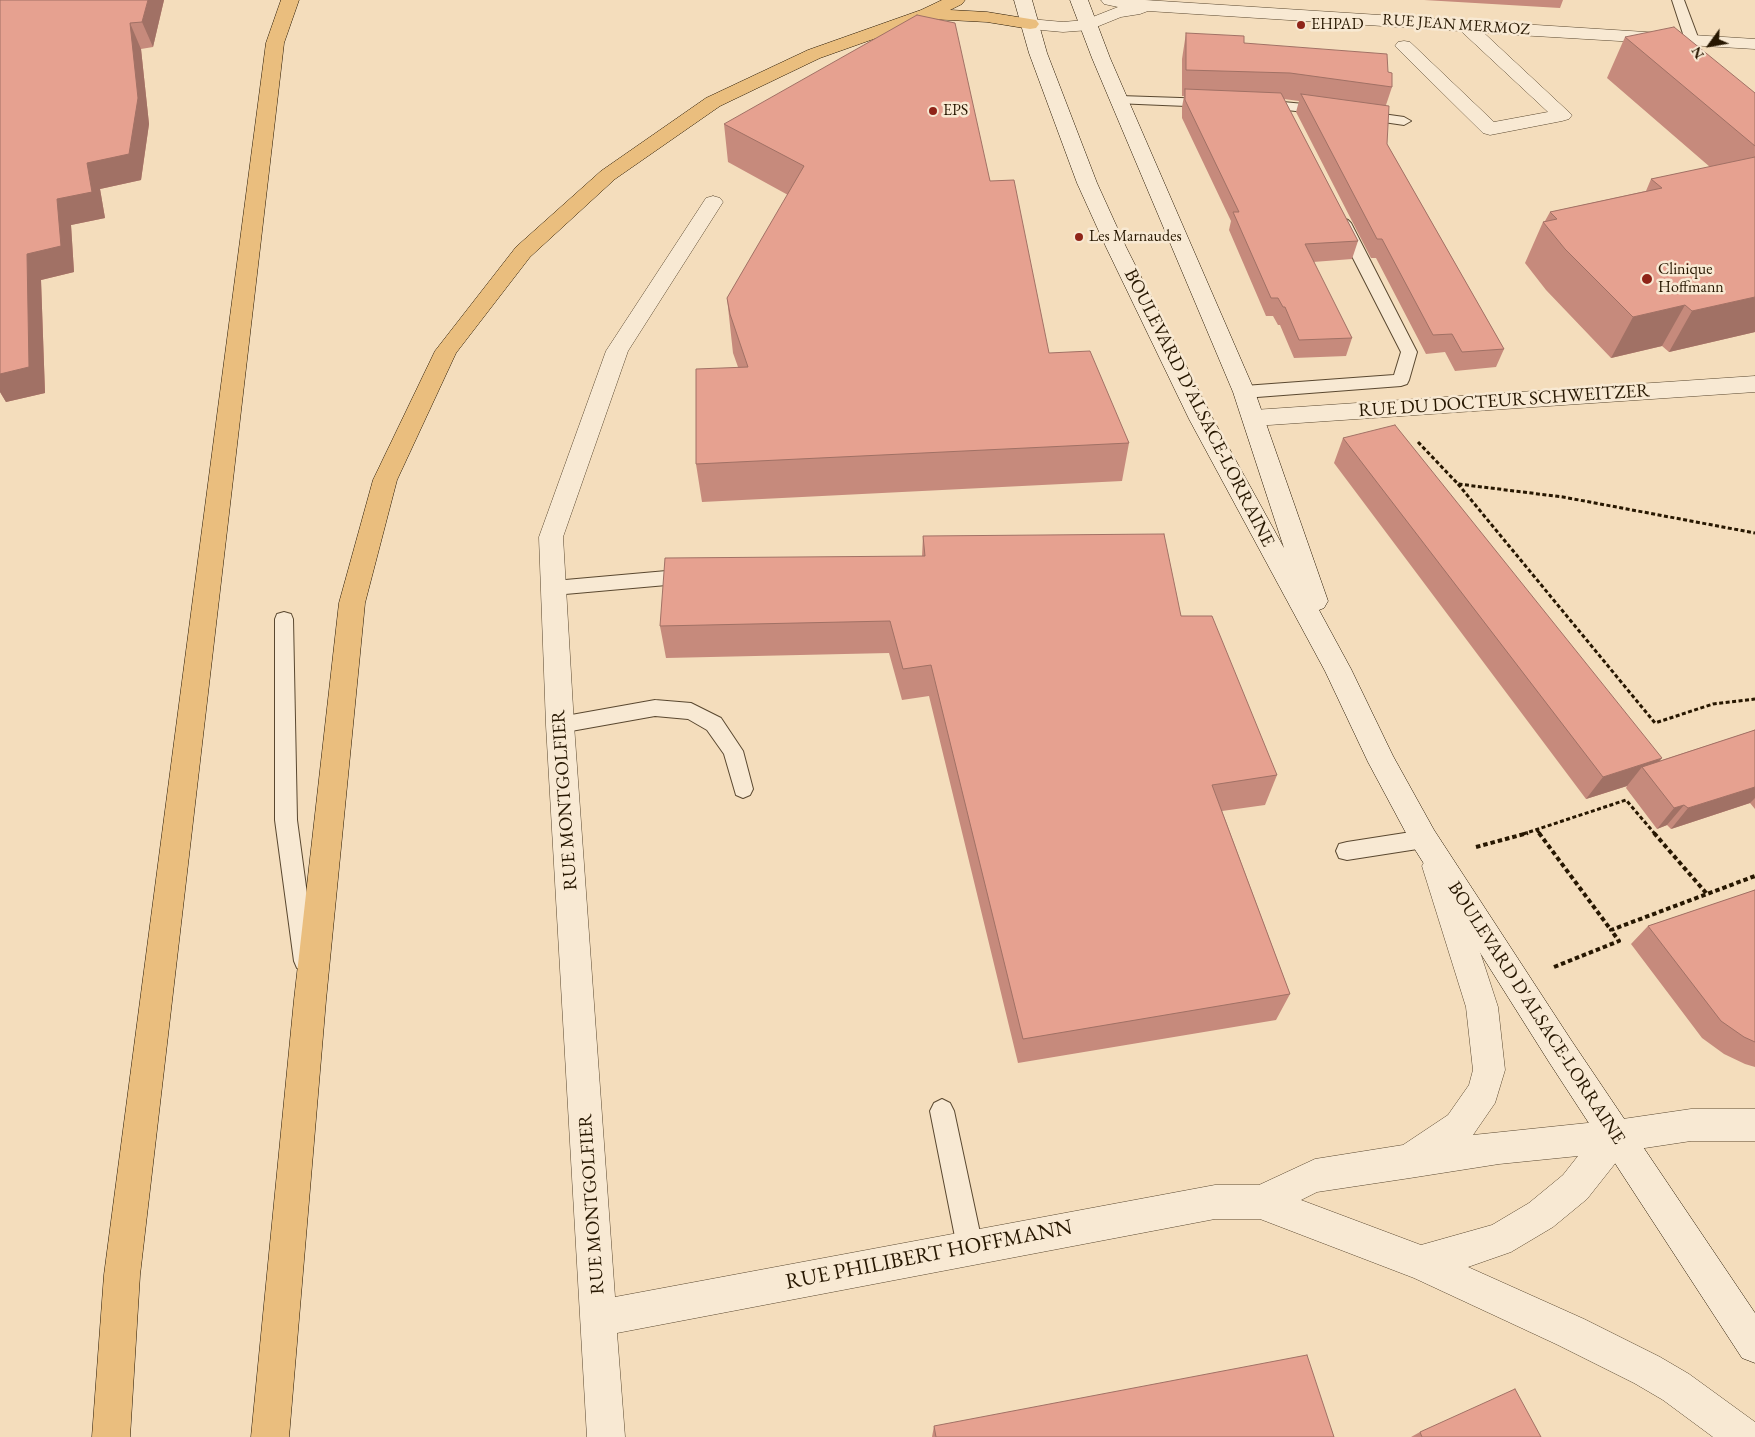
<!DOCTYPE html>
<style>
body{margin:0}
#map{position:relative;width:1755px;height:1437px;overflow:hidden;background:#f4ddbc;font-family:"EB Garamond",serif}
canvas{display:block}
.north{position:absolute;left:1685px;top:20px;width:50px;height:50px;-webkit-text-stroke:4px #f8e9d3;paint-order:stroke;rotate:238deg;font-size:14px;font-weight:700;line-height:20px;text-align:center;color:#271701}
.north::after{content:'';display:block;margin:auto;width:18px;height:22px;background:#271701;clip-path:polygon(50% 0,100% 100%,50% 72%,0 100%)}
</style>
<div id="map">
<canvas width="1755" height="1437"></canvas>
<div class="north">N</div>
</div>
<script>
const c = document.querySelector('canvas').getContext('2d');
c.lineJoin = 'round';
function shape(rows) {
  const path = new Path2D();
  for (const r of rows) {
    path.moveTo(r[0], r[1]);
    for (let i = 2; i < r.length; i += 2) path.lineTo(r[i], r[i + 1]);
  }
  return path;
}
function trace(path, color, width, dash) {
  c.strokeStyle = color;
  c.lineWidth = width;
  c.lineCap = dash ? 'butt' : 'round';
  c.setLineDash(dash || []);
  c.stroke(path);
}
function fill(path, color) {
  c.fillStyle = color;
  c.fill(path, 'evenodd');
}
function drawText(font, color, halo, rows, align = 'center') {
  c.font = font + ' "EB Garamond",serif';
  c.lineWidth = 5;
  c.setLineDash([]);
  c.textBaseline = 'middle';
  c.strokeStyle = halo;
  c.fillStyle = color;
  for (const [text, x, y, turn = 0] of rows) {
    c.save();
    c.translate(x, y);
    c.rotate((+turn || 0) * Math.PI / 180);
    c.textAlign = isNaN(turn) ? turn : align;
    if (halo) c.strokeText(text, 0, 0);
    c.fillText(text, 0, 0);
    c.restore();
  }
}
const pathFar1 = shape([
 [1418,442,1458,484,1563,497,1755,533],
 [1458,484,1655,723,1713,704,1755,699],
 [1537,830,1540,834],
 [1523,834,1626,800,1655,834]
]);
const path = shape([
 [1539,833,1611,930],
 [1654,833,1707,894],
 [1476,847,1528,833],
 [1554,967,1619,941,1611,930,1755,876]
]);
const service = shape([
 [1672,0,1684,0,1699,40,1697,43,1692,44,1685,40,1672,0],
 [1120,96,1210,99,1217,103,1210,107,1115,103,1113,100,1115,97,1120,96],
 [1262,100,1325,106,1332,110,1325,114,1257,107,1255,104,1262,100],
 [1361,111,1404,117,1411,121,1404,125,1356,118,1354,115,1356,112,1361,111],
 [1343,218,1348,220,1351,223,1417,352,1409,380,1407,384,1401,386,1244,398,1238,396,1236,392,1238,388,1244,386,1394,375,1401,352,1335,223,1338,220,1343,218],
 [689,569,696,571,698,576,696,581,689,583,554,595,547,593,545,588,547,583,554,581,689,569],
 [284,612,291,614,293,619,297,820,316,961,313,968,305,971,297,968,294,961,275,820,275,619,277,614,284,612],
 [655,700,691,703,721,718,743,751,753,789,750,795,743,798,736,795,724,754,707,730,688,719,655,716,560,733,553,731,550,725,553,719,560,717,655,700],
 [1424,830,1432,833,1435,839,1432,845,1424,848,1347,860,1339,858,1336,851,1339,844,1347,842,1424,830],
 [942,1099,950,1103,954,1111,983,1247,979,1256,970,1260,961,1256,957,1247,930,1111,934,1103,942,1099]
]);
const minor = shape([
 [1101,0,1145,0,1755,39,1755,49,1484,33,1572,115,1569,119,1562,121,1490,135,1483,133,1395,46,1398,42,1404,41,1410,42,1494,122,1548,112,1461,31,1148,11,1140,14,1121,17,1089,30,1063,32,1030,29,1024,28,1021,24,1024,20,1030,19,1063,22,1085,20,1118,7,1104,4,1101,0],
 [713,196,720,198,723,202,628,351,563,537,574,725,615,1297,1215,1185,1259,1185,1315,1159,1403,1145,1448,1115,1469,1085,1473,1070,1466,1007,1422,866,1427,857,1437,853,1447,857,1452,866,1498,1007,1505,1070,1495,1103,1473,1135,1616,1120,1691,1109,1755,1109,1755,1141,1691,1141,1625,1151,1587,1199,1553,1227,1511,1252,1468,1267,1584,1319,1660,1357,1689,1374,1755,1422,1755,1437,1713,1437,1663,1400,1634,1383,1558,1345,1414,1278,1260,1219,1215,1219,617,1333,625,1437,587,1437,546,725,539,537,606,351,706,198,713,196],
 [1578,1156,1563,1175,1529,1203,1492,1225,1421,1245,1301,1200,1317,1192,1410,1178,1499,1164,1578,1156],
 [1755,376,1755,392,1254,426,1246,424,1242,418,1246,412,1254,410,1755,376]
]);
const secondary = shape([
 [1014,0,1032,0,1047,53,1097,183,1126,247,1213,419,1284,548,1233,392,1092,58,1070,0,1088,0,1110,58,1255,392,1328,601,1324,608,1319,610,1351,669,1393,756,1434,830,1571,1040,1755,1313,1755,1363,1742,1358,1549,1062,1414,848,1368,762,1325,671,1189,419,1106,247,1077,183,1029,53,1014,0]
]);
const motorway = shape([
 [281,0,299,0,284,43,140,1275,130,1437,92,1437,104,1275,266,43,281,0],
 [942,0,965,0,962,4,950,10,987,12,1030,19,1036,20,1039,24,1036,28,1030,29,987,22,930,19,820,58,720,106,615,179,530,257,456,353,397,480,365,603,326,1000,289,1437,251,1437,294,1000,339,603,373,480,435,351,516,247,601,171,706,98,808,50,921,10,942,0]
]);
const wall = shape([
 [0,0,164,0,153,47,141,49,149,124,141,180,100,189,105,218,71,225,74,272,41,280,45,393,6,402,0,392],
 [1424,0,1563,0,1560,8],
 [1186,33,1244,43,1388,72,1392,87,1386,105,1387,144,1504,349,1496,367,1455,371,1445,352,1426,354,1376,258,1371,258,1296,112,1299,101,1284,99,1358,241,1352,259,1313,262,1352,338,1346,356,1294,358,1280,325,1278,325,1273,316,1266,316,1229,230,1231,221,1182,118,1182,107,1184,96,1182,96,1182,59],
 [1625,37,1755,93,1755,332,1669,352,1662,346,1611,358,1546,290,1525,263,1543,222,1545,221,1550,212,1646,191,1651,179,1710,167,1607,78],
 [724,124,990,181,1049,353,1129,443,1122,481,702,502,696,464,738,367,733,353,727,298,788,195,728,162],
 [1343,438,1659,761,1755,730,1755,809,1750,803,1671,829,1667,825,1657,829,1626,788,1627,786,1586,799,1334,463],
 [923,536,1181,616,1277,775,1265,805,1222,811,1290,994,1276,1020,1018,1063,929,696,902,700,889,653,666,658,660,626,922,556],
 [1755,890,1755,1067,1745,1064,1724,1054,1702,1038,1631,944,1648,926],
 [934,1426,1334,1437,932,1437],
 [1420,1432,1541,1437,1411,1437]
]);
const shadedWall = shape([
 [148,0,164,0,153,47,142,22],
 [130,23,141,49,149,124,141,180,100,189,105,218,71,225,74,272,41,280,45,393,6,402,0,392,0,374,27,254,57,199,87,163],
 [1755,297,1755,332,1669,352,1692,311],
 [1685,305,1662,346,1611,358,1633,317],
 [1662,758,1648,775,1642,767,1627,786,1586,799,1603,777],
 [1755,787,1755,798,1750,803,1671,829,1688,808],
 [1684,805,1667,825,1657,829,1674,808]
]);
const building = shape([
 [0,0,148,0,142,22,130,23,138,98,129,154,87,163,92,192,57,199,61,246,27,254,29,367,0,374,0,0],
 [917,15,955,23,990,181,1014,180,1049,353,1090,351,1129,443,696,464,696,369,748,367,730,314,727,298,804,166,724,124,917,15],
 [1674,27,1755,93,1755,146,1625,37,1674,27],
 [1186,33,1244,36,1244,43,1387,54,1388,72,1392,73,1392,87,1290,73,1186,70,1186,33],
 [1185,89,1281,93,1358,241,1305,244,1352,338,1299,340,1285,307,1283,307,1278,298,1271,298,1233,212,1239,212,1185,100,1185,89],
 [1301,94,1389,106,1387,144,1504,349,1462,352,1452,334,1433,335,1382,239,1377,239,1301,94],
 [1755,157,1755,297,1692,311,1685,305,1633,317,1565,249,1543,222,1557,219,1550,212,1662,188,1651,179,1755,157],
 [1395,425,1662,758,1603,777,1343,438,1395,425],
 [1164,534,1181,616,1212,616,1277,775,1212,785,1290,994,1023,1039,931,665,903,669,890,621,660,626,665,558,925,556,923,536,1164,534],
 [1755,730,1755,787,1688,808,1684,805,1674,808,1642,767,1755,730],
 [1755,890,1755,1042,1744,1037,1721,1021,1648,926,1755,890],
 [1307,1355,1334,1437,936,1437,934,1426,1307,1355],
 [1515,1389,1541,1437,1422,1437,1420,1432,1515,1389]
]);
const markers = [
 [1301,25,5,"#8f2418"],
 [933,111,5,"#8f2418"],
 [1079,237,5,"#8f2418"],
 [1647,279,6,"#8f2418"]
];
const farPoinames = [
 ["EHPAD",1311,25],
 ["EPS",943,111],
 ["Les Marnaudes",1089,237],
 ["Clinique",1658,270],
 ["Hoffmann",1658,288]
];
const farStreetnames = [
 ["RUE JEAN MERMOZ",1456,25,4]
];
const streetNames = [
 ["RUE DU DOCTEUR SCHWEITZER",1504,401,-4],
 ["BOULEVARD D'ALSACE-LORRAINE",1199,408,63],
 ["RUE MONTGOLFIER",565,800,-94],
 ["BOULEVARD D'ALSACE-LORRAINE",1536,1013,57],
 ["RUE MONTGOLFIER",592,1204,-94]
];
const nearStreetnames = [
 ["RUE PHILIBERT HOFFMANN",929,1255,-11]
];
trace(service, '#5a4830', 2);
trace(minor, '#5a4830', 1);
trace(secondary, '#271701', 1);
trace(motorway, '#271701', 1);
trace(pathFar1, '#271701', 3, [4, 2.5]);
trace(path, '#271701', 4, [4.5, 3]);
fill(service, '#f8e9d3');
fill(minor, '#f8e9d3');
fill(secondary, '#f8e9d3');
fill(motorway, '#eabe7e');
fill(wall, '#c68a7c');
fill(shadedWall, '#a17165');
fill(building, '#e6a190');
trace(building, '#a17165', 1);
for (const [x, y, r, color] of markers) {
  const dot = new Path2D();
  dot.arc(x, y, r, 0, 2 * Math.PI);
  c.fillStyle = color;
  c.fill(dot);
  trace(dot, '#f8e9d3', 2);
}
drawText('16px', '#271701', '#f8e9d3', farPoinames, 'left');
drawText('16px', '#271701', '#f8e9d3', farStreetnames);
drawText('19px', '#271701', '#f8e9d3', streetNames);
drawText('22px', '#271701', '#f8e9d3', nearStreetnames);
</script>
